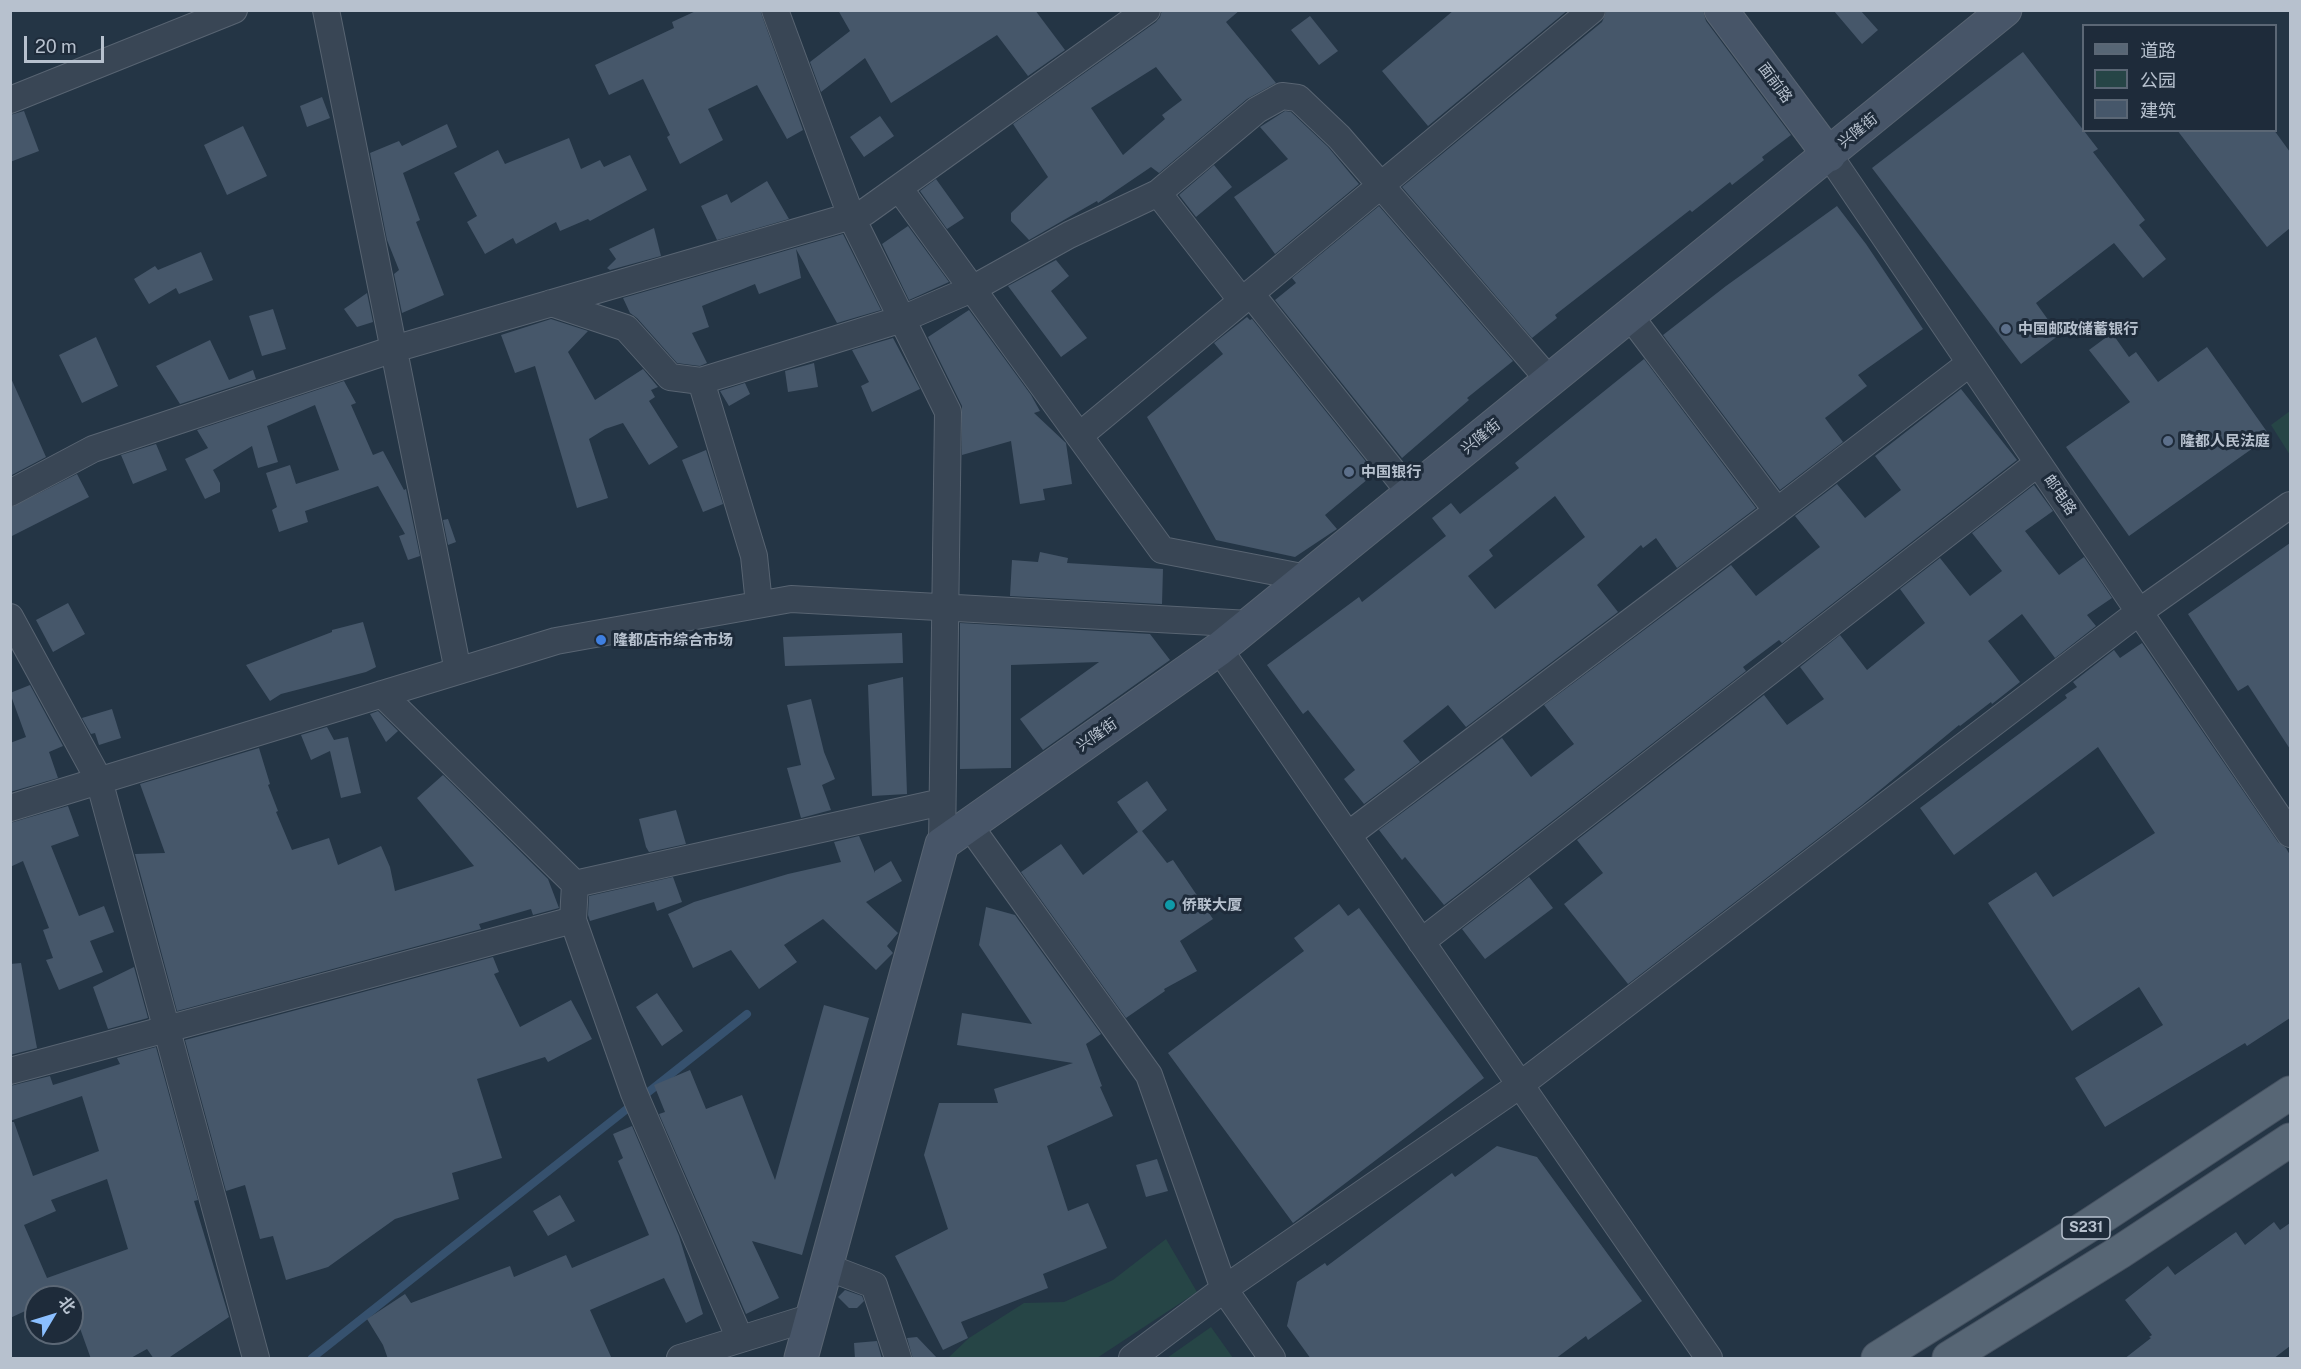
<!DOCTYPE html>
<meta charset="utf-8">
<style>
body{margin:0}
#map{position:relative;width:2301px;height:1369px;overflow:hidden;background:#243545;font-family:"Public Sans","Noto Sans SC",sans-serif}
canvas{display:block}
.frame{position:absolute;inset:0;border:12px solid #b7c1ce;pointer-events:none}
.legend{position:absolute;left:2082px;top:24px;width:195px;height:108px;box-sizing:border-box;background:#1e2b3a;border:2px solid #5b6775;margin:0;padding:8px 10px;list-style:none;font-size:18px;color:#b7c1ce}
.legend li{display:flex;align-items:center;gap:12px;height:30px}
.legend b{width:30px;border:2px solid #5b6775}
.north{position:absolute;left:24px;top:1285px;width:60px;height:60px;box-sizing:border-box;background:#1e2b3a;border:2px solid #5b6775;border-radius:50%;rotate:52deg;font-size:16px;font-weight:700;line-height:24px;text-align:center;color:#b7c1ce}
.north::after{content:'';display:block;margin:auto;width:21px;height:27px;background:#8bbfff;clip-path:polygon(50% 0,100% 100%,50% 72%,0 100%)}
.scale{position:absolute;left:24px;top:36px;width:80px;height:27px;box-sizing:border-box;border:3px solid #b7c1ce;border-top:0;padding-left:8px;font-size:18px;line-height:21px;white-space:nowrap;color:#b7c1ce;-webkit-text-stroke:4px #1e2b3a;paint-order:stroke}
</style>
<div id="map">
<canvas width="2301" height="1369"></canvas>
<div class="frame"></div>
<ul class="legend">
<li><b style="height:8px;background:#576675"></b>道路</li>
<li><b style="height:16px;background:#264546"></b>公园</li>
<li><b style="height:16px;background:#46576a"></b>建筑</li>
</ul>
<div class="north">北</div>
<div class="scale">20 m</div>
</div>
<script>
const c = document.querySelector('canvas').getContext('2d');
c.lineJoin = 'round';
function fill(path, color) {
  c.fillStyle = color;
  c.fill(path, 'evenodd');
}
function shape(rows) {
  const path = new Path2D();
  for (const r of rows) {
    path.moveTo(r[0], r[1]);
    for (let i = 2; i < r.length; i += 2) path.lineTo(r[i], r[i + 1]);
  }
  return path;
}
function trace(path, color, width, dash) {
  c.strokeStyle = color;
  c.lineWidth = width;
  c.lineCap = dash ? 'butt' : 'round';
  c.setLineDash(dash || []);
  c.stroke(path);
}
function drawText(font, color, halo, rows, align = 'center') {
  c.font = font + ' "Public Sans","Noto Sans SC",sans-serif';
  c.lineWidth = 6;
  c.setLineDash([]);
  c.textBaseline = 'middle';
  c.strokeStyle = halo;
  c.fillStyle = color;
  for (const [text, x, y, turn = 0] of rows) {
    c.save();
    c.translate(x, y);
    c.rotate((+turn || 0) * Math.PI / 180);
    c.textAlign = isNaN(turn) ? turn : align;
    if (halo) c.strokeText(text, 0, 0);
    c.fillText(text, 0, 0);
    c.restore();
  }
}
const green = shape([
 [2290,411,2290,455,2271,425],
 [1166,1239,1197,1292,1097,1358,948,1358,969,1338,1024,1303,1064,1302,1113,1280],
 [1211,1327,1233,1358,1167,1358]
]);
const stream = shape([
 [312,1358,747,1014]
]);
const building = shape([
 [698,10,760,10,803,130,787,139,757,85,708,109,723,140,680,164,667,137,670,135,643,79,609,95,595,65,674,28,672,22],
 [838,10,1035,10,1065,50,1028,76,997,35,891,103,865,58,821,92,810,62,850,31],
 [1162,10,1240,10,1226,22,1276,83,1247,99,1159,173,1151,167,1098,203,1097,201,1029,240,1011,221,1011,213,1048,177,1013,124,1156,22,1160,17],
 [1156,67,1182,100,1162,115,1165,119,1123,155,1091,108],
 [1454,10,1568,10,1428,126,1382,71],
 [1607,10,1703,10,1706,21,1791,135,1762,157,1764,160,1732,185,1730,182,1692,212,1690,210,1555,315,1557,318,1532,338,1402,187,1602,22],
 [1834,11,1861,11,1878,30,1862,44],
 [1310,16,1338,51,1319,65,1291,30],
 [2023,52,2098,149,2093,152,2145,220,2139,225,2166,259,2143,278,2114,243,2036,303,2059,335,2021,364,1872,168],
 [322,97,330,118,307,127,300,106],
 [24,111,39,151,10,162,10,115],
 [1285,111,1291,112,1328,147,1359,184,1275,254,1234,197,1288,159,1260,127],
 [880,116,894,136,864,157,850,137],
 [447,124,457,147,403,173,420,220,416,222,444,295,402,313,394,274,399,270,387,240,370,153,399,141,402,146],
 [243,126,267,176,227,195,204,145],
 [2177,130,2274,130,2290,152,2290,228,2267,247],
 [569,138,581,169,600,160,604,167,630,155,647,190,590,221,588,219,560,231,556,222,516,244,513,238,485,254,467,222,477,216,454,173,498,150,505,164],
 [1214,165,1232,187,1196,217,1179,195],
 [936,179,964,218,947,229,920,191],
 [767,181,789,219,717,240,701,206,727,194,731,203],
 [1379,206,1513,361,1467,398,1469,400,1402,458,1275,300,1296,283,1292,278],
 [1837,206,1866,244,1923,329,1858,375,1867,386,1825,418,1843,442,1780,490,1663,335,1726,286],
 [908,226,949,282,909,300,882,244],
 [654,228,661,256,610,270,607,268,616,259,609,249],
 [843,234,881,310,837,323,796,249,801,278,759,294,755,284,702,306,709,327,692,333,707,363,700,366,677,363,637,318,630,313,623,298],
 [201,252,213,280,179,294,176,288,149,304,134,279,155,266,158,270],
 [1056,260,1069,276,1051,291,1087,338,1061,357,1008,286],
 [367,293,373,322,357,327,344,309],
 [273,309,286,349,262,356,249,316],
 [969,310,1031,395,1040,411,1034,413,1066,443,1072,484,1043,489,1045,500,1020,504,1011,441,962,455,962,406,928,337],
 [1247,317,1250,320,1252,319,1375,473,1325,515,1337,529,1295,557,1216,540,1147,417,1223,354,1214,343],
 [551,319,588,331,568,352,595,400,643,369,658,387,651,390,655,397,649,401,678,447,649,465,623,423,605,429,589,439,608,498,577,508,535,366,515,373,501,335],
 [2112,333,2129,357,2136,352,2158,382,2207,347,2270,436,2129,536,2066,447,2130,402,2089,350],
 [96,337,118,386,82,403,59,355],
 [893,338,920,389,872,412,861,386,869,382,852,350],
 [210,340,229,380,253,370,256,379,180,404,156,366],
 [1644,359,1756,508,1677,568,1656,538,1643,548,1641,545,1597,585,1618,612,1466,727,1448,705,1403,741,1420,762,1364,804,1344,779,1355,770,1308,710,1303,714,1267,665,1359,597,1362,602,1446,536,1432,518,1451,503,1460,514,1519,468,1515,463],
 [1555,496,1585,537,1495,609,1468,576,1493,556,1489,550],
 [814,363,818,387,788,392,785,371],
 [10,376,46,457,10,476],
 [344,381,356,403,351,405,373,455,383,451,404,490,406,489,420,556,408,560,399,536,405,534,378,486,305,511,308,522,279,532,272,510,277,507,266,473,290,465,296,484,339,470,315,405,267,426,278,462,258,468,252,446,213,470,220,483,220,492,205,499,185,459,208,448,197,430],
 [745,383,750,394,729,406,720,391],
 [1961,389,2017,460,1782,643,1779,640,1743,667,1746,671,1444,905,1405,857,1402,860,1379,830,1502,738,1531,777,1574,744,1544,705,1731,565,1756,596,1820,547,1795,516,1837,484,1865,518,1901,490,1875,456],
 [156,444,167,470,133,484,121,455],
 [706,450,723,504,703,512,682,460],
 [77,474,89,497,10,537,10,508],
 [2034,485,2053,511,2025,531,2059,575,2084,557,2112,598,2087,615,2096,626,2055,658,2022,614,1988,641,2020,682,1992,704,1991,702,1960,726,1959,725,1862,805,1628,984,1564,904,1603,873,1577,840,1764,695,1787,725,1824,699,1800,667,1840,635,1867,670,1925,623,1900,589,1940,558,1970,596,2002,571,1972,533],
 [448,519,456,542,448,545,443,520],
 [2290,543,2290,749,2248,685,2238,691,2188,614],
 [1040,552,1068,558,1067,563,1163,569,1162,604,1010,596,1012,560,1038,562],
 [68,603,85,634,53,652,36,620],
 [363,622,376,667,366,672,281,694,270,701,246,665,332,632,332,630],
 [960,623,1150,634,1170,660,1043,750,1020,719,1099,662,1011,665,1011,768,960,769],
 [902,633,903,663,785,666,783,637],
 [2142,643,2278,842,2286,848,2290,855,2290,1018,2247,1046,2245,1043,2105,1127,2075,1078,2163,1025,2139,987,2072,1031,1988,903,2036,872,2053,897,2155,833,2098,747,1954,855,1920,808,2067,698,2065,695,2077,687,2073,682,2114,650,2120,658],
 [903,677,907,794,872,796,868,685],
 [30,685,63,746,49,752,58,778,10,792,10,743,26,737,10,693],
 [811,699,824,752,835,779,822,785,831,810,801,818,787,768,801,765,787,705],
 [112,709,121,738,99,745,95,733,91,734,82,718],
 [378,711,398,731,386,742,370,714],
 [327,727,334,740,348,737,361,793,341,798,330,751,311,760,301,735],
 [259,748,270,784,268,785,278,811,276,812,292,850,329,838,338,865,381,846,390,867,395,891,474,866,417,798,443,775,548,879,559,908,533,915,531,909,479,924,481,929,177,1011,135,854,165,853,140,784],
 [1147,781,1167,810,1142,831,1167,863,1173,860,1213,919,1180,941,1197,971,1164,989,1165,991,1126,1018,1021,872,1061,844,1083,875,1138,832,1117,802],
 [68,806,79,836,51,846,79,916,104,906,114,932,90,941,103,972,59,990,46,960,53,958,43,930,49,928,23,861,10,867,10,823],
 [676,810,686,844,649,852,646,847,639,819],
 [859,836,875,873,875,871,891,861,902,881,866,902,898,933,887,946,893,953,876,970,823,919,784,945,797,962,759,989,731,950,693,968,668,914,694,902,788,874,841,862,834,842],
 [673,877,682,902,657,911,654,902,590,921,588,915,589,896],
 [1529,877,1553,908,1485,959,1462,929],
 [1339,904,1348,916,1359,908,1484,1078,1293,1223,1168,1053,1304,951,1294,938],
 [986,907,1015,915,1101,1034,1086,1044,1102,1086,1100,1087,1113,1116,1047,1146,1068,1211,1088,1203,1107,1248,1043,1274,1048,1288,961,1322,968,1338,943,1350,895,1256,948,1229,924,1155,939,1103,998,1103,994,1089,1073,1063,957,1045,962,1013,1032,1024,979,945],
 [493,957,499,972,494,974,520,1027,571,1000,592,1039,548,1062,545,1057,477,1079,502,1158,452,1173,459,1199,395,1219,328,1267,286,1280,273,1236,260,1239,245,1185,226,1191,185,1040],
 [21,963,37,1048,10,1055,10,964],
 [134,967,148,1018,108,1029,93,987],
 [657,993,683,1031,662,1046,636,1007],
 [824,1005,869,1018,802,1255,752,1241,779,1298,746,1314,659,1114,665,1112,654,1085,690,1070,706,1109,742,1095,775,1180],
 [156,1047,198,1200,194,1201,229,1317,167,1359,154,1359,147,1349,129,1359,91,1359,72,1306,72,1297,69,1297,66,1293,57,1297,36,1297,36,1306,10,1318,10,1122,14,1122,33,1176,99,1151,82,1096,10,1121,10,1086,50,1076,53,1085,120,1064,117,1058],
 [107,1179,128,1249,47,1278,24,1225,56,1211,51,1200],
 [632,1126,679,1236,703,1314,686,1323,664,1278,590,1310,612,1359,388,1359,383,1345,367,1319,405,1294,411,1303,510,1266,514,1277,566,1255,572,1268,649,1235,618,1161,623,1158,613,1134],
 [1497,1146,1537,1157,1642,1301,1588,1340,1586,1336,1555,1359,1311,1359,1287,1326,1297,1282,1325,1263,1327,1266,1452,1173,1455,1177],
 [1157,1159,1168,1191,1146,1197,1136,1165],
 [560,1195,575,1221,548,1236,533,1211],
 [2274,1222,2280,1230,2290,1223,2290,1346,2273,1359,2124,1359,2151,1338,2149,1337,2152,1335,2125,1300,2168,1266,2175,1275,2236,1232,2245,1245],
 [845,1290,862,1296,864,1301,857,1308,849,1308,838,1297],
 [917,1337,938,1359,913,1359,907,1338],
 [877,1341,882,1359,855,1359,854,1343]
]);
const street = shape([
 [326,10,458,671],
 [775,10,851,216,948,412,942,844],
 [10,100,234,10],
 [1829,155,2290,834],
 [899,188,1162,550,1307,578],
 [1158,193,1242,301],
 [1251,294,1411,494],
 [551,303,626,328,670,377,701,381,902,319,972,289,1069,235,1158,193,1257,110,1282,96,1298,98,1339,137,1550,381],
 [1630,316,1777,511,1970,363],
 [701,381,754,556,759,604],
 [1079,436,1592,10],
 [10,493,93,449,394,349,865,212,1147,10],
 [10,617,99,780,256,1358],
 [1219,649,1709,1358],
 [382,694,575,884,942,802],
 [10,808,556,641,791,599,1250,624],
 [969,825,1149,1075,1224,1289,1272,1358],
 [1348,835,1777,511],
 [573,920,634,1093,740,1339],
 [1421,942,2038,463],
 [10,1071,573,920,575,884],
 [827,1267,874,1285,898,1358],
 [680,1358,812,1317],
 [1132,1358,1224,1289,1520,1085,2139,612,2290,505]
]);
const secondary = shape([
 [1721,10,1829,155],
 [801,1358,942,844,1219,649,2005,10]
]);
const primary = shape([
 [1878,1358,2088,1226,2290,1093],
 [1949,1358,2120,1252,2290,1140]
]);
const markers = [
 [2006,329,6,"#5c6f8a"],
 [2168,441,6,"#5c6f8a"],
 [1349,472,6,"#5c6f8a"],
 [601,640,6,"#3f7fe0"],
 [1170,905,6,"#0f9aa8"]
];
const shields = [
 [2086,1228,48]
];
const shieldNames = [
 ["S231",2086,1228]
];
const streetNames = [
 ["面前路",1775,83,53],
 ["兴隆街",1858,131,-39],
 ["兴隆街",1481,437,-39],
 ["邮电路",2060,495,56],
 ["兴隆街",1097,735,-35]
];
const poiNames = [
 ["中国邮政储蓄银行",2018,329],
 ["隆都人民法庭",2180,441],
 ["中国银行",1361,472],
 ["隆都店市综合市场",613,640],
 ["侨联大厦",1182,905]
];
fill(green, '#264546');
trace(stream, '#36516e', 8);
fill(building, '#46576a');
trace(street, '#586472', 28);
trace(secondary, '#586472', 35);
trace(primary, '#465261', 35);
trace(street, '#394655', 26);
trace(secondary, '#475568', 33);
trace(primary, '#576675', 33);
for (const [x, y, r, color] of markers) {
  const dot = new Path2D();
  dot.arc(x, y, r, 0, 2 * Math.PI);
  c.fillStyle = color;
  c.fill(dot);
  trace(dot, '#1e2b3a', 2);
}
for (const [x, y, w] of shields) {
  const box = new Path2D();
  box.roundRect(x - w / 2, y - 11, w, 22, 4.5);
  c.fillStyle = '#1e2b3a';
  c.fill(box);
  trace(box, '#b7c1ce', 1.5);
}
drawText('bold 14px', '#b7c1ce', null, shieldNames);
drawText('15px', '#b7c1ce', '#1e2b3a', streetNames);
drawText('bold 15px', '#b7c1ce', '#1e2b3a', poiNames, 'left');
</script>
